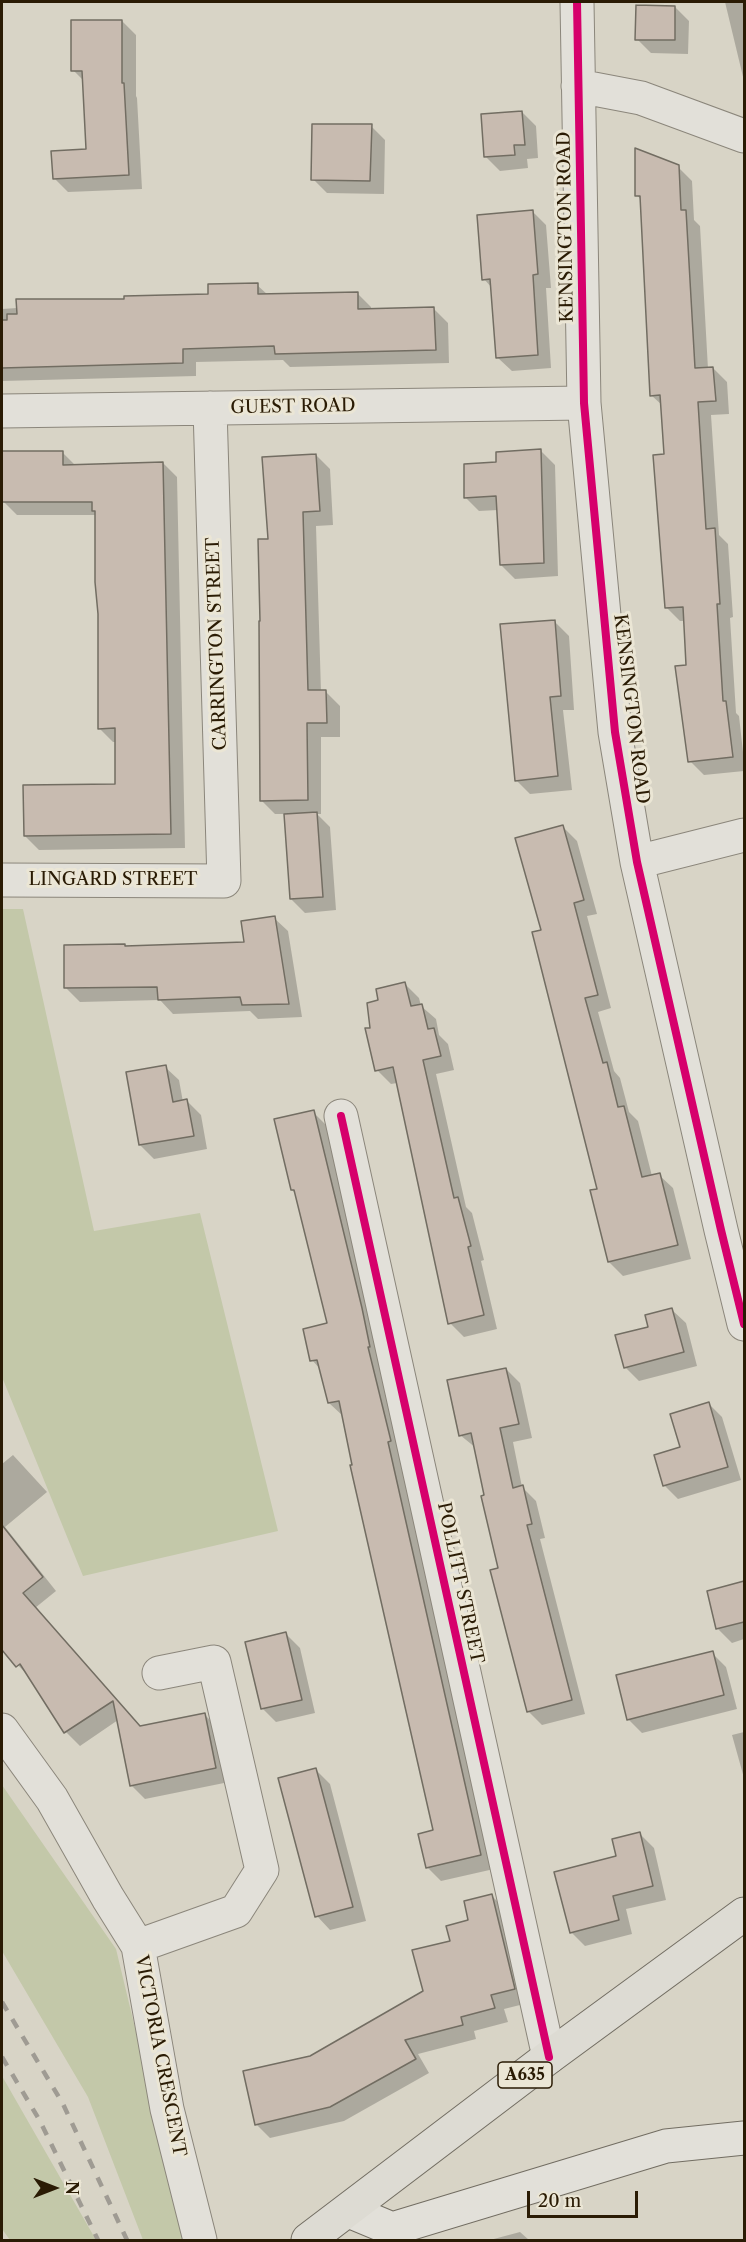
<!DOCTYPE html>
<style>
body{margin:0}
#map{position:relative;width:746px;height:2242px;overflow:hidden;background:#d8d4c6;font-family:"Libre Caslon Text",serif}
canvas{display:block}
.frame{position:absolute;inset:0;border:3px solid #2a1b04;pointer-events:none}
.north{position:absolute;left:24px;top:2158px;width:60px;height:60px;-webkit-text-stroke:4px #ebe6d5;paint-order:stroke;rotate:90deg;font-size:16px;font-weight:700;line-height:24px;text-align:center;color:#2a1b04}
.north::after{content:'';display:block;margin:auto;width:21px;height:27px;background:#2a1b04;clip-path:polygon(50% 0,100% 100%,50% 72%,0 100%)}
.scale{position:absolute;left:527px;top:2191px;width:111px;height:27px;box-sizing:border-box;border:3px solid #2a1b04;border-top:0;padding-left:8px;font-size:18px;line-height:21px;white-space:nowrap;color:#2a1b04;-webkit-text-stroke:4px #ebe6d5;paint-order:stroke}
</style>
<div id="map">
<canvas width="746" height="2242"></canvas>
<div class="frame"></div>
<div class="north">N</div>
<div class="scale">20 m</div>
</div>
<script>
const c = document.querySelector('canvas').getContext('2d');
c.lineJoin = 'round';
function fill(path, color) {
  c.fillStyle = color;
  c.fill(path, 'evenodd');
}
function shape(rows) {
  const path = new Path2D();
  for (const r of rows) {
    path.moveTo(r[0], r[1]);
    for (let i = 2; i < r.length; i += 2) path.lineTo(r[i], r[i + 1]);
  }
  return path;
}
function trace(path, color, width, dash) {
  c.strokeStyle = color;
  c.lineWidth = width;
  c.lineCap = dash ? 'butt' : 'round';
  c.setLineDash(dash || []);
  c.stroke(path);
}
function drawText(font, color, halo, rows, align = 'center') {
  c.font = font + ' "Libre Caslon Text",serif';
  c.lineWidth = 6;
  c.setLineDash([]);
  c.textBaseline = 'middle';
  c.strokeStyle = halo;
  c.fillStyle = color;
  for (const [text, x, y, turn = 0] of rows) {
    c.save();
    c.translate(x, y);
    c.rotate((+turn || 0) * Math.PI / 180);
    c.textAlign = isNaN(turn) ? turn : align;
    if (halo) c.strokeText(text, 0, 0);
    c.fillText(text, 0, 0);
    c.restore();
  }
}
const green = shape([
 [2,909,23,909,94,1231,200,1213,278,1531,83,1576,2,1377],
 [2,1785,116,1949,186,2240,143,2240,88,2097,2,1951],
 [2,2076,96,2240,10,2240,2,2229]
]);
const shadow = shape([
 [725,2,744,2,744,81],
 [675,7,689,21,688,54,651,53,637,39],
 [122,21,136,35,136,96,137,98,142,189,68,192,54,178,88,151,84,81,73,70],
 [522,112,536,126,538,158,527,159,528,168,500,171,486,157],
 [371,126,385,140,384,194,327,193,313,179],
 [678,167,692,181,694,220,700,226,708,369,713,368,727,382,729,414,711,415,719,535,728,544,733,617,730,618,736,713,739,716,744,761,744,771,704,775,690,761,685,621,680,621,666,607,666,456,663,406,651,395,642,201,637,195],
 [532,211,546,225,551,288,546,288,551,368,512,371,498,358,492,288,484,279],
 [257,285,268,295,357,293,371,307,371,310,434,309,448,323,449,363,290,367,283,360,196,362,196,376,2,381,2,309,209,295],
 [541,451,555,465,558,576,515,579,501,565,498,510,479,511,465,497,498,464],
 [63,453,76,466,163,463,177,477,185,848,39,850,25,836,116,786,116,742,113,742,99,728,100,614,97,515,17,515,3,501],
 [316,455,330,469,333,525,316,526,321,692,326,692,340,706,340,737,321,737,321,814,317,814,330,827,336,910,305,913,291,899,286,814,275,814,261,800,269,540],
 [555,622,569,636,574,710,563,710,572,790,530,794,516,780],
 [563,827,577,841,597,914,587,916,611,1008,598,1012,614,1071,620,1078,629,1112,638,1121,652,1176,659,1175,673,1188,691,1259,623,1276,609,1262,598,1190,542,931],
 [274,918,288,931,302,1017,258,1019,250,1011,173,1014,160,1000,80,1002,66,988,126,948,246,944],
 [405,984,419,998,421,1006,436,1019,439,1035,448,1044,454,1070,436,1074,466,1207,472,1213,484,1260,481,1261,497,1329,464,1337,450,1323,397,1083,391,1084,377,1070,372,1029,380,1001],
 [165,1067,179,1080,183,1102,187,1101,201,1115,207,1149,154,1159,140,1145],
 [313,1112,327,1126,494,1869,441,1881,427,1867,435,1831,343,1416,329,1403,321,1370,312,1360,328,1324,296,1194,292,1190],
 [672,1310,686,1323,697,1366,639,1381,625,1367,649,1328],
 [506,1369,520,1383,532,1438,513,1442,522,1487,536,1501,545,1538,540,1539,585,1714,542,1725,528,1711,476,1448,460,1435],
 [709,1404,722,1417,741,1480,678,1499,664,1485,681,1448],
 [13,1455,47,1492,5,1527,56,1591,35,1608,141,1727,204,1714,218,1728,229,1782,145,1799,131,1785,118,1720,80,1746,66,1732,32,1680,2,1648,2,1464],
 [744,1583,744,1639,732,1643,718,1629,708,1592],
 [286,1634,300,1648,315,1713,276,1722,262,1708],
 [712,1653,726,1667,737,1709,642,1733,628,1719],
 [744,1732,744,1778,732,1735],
 [316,1770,330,1784,366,1921,330,1930,317,1916],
 [640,1834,654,1848,666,1900,626,1909,632,1934,585,1946,571,1932,618,1857],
 [492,1896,506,1910,528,2003,504,2009,508,2022,474,2031,476,2039,418,2054,429,2073,344,2121,270,2138,256,2124,310,2057,424,1992,451,1942],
 [520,2232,529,2240,490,2240]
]);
const building = shape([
 [636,5,675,6,675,40,635,40,636,5],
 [71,20,122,20,122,83,124,83,129,175,53,179,51,151,86,149,82,71,71,71,71,20],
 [522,111,525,145,514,145,515,155,484,157,481,114,522,111],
 [312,124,372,124,370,181,311,180,312,124],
 [635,148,679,165,681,210,686,210,695,368,713,367,716,401,698,402,706,529,715,528,720,604,717,604,723,701,726,701,733,757,688,762,675,666,686,665,683,607,665,608,653,455,664,454,660,395,650,396,640,196,635,196,635,148],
 [533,210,538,274,533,275,538,355,496,358,490,279,482,280,477,215,533,210],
 [258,283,258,294,358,292,358,309,434,307,436,350,275,354,274,346,183,349,183,363,2,368,2,320,7,320,7,314,17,314,16,299,124,299,124,296,208,294,208,284,258,283],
 [541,449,544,563,500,565,496,496,464,498,464,464,496,462,496,452,541,449],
 [2,451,63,451,63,465,163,462,171,834,24,836,23,785,115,784,115,728,98,729,98,614,95,582,95,511,92,511,92,502,2,502,2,451],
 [316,454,320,511,303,512,308,690,326,690,327,723,307,723,308,800,260,801,259,621,260,621,258,539,268,539,262,457,316,454],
 [555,620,561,696,550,697,558,776,515,781,500,624,555,620],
 [317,812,323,897,290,899,284,814,317,812],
 [563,825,584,900,574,903,598,995,585,998,603,1063,607,1062,618,1107,624,1106,642,1177,660,1173,678,1245,608,1262,590,1190,597,1189,532,932,541,930,515,838,563,825],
 [275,916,289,1004,242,1005,240,997,158,1000,157,987,64,988,64,945,125,944,125,946,244,942,241,921,275,916],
 [405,982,411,1006,422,1004,428,1029,434,1028,441,1056,423,1060,454,1198,458,1197,471,1246,468,1247,484,1315,448,1324,393,1067,375,1071,365,1028,370,1028,367,1003,378,1000,376,989,405,982],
 [166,1065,173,1102,187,1099,194,1136,139,1145,126,1072,166,1065],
 [314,1110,362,1308,370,1347,368,1347,391,1441,388,1442,481,1855,426,1868,418,1834,433,1830,350,1465,352,1465,339,1401,328,1403,317,1360,310,1361,303,1329,327,1323,294,1190,291,1190,274,1119,314,1110],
 [672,1308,684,1352,624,1368,615,1335,648,1327,645,1315,672,1308],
 [506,1368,519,1424,500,1428,513,1488,523,1485,532,1524,527,1525,572,1700,527,1712,490,1570,498,1568,481,1496,484,1495,471,1433,459,1436,447,1380,506,1368],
 [709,1402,728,1467,663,1486,654,1455,680,1447,670,1414,709,1402],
 [2,1525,43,1577,23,1593,140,1726,205,1713,216,1768,130,1786,113,1701,64,1733,20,1664,16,1667,2,1650,2,1525],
 [744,1581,744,1622,716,1629,707,1591,744,1581],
 [286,1632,302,1700,261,1709,245,1642,286,1632],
 [713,1651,724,1695,627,1720,616,1675,713,1651],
 [316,1768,353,1907,315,1917,278,1778,316,1768],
 [640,1832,653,1886,613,1896,619,1920,570,1933,554,1872,616,1856,612,1839,640,1832],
 [492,1894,515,1989,491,1995,495,2008,461,2017,463,2025,405,2040,416,2059,330,2107,255,2125,243,2071,310,2056,423,1991,412,1950,450,1941,446,1926,468,1920,464,1901,492,1894]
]);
const street = shape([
 [577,2,584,403,615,732,637,862,721,1230,744,1324],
 [578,86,641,98,744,136],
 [2,411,584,403],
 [637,862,744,835],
 [2,880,224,881,210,408],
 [341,1116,549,2057],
 [2,1730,52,1799,108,1898,138,1946,167,2109,200,2240],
 [138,1946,236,1911,262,1870,214,1662,159,1673]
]);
const secondary = shape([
 [349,2211,392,2229,666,2146,744,2138]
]);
const highway = shape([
 [308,2240,549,2057,744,1914]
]);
const rail = shape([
 [2,2002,63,2104,127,2240],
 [2,2057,40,2121,98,2240]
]);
const cycleway = shape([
 [577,2,584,403,615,732,637,862,721,1230,744,1324],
 [341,1116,549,2057]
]);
const shields = [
 [525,2075,54]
];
const shieldNames = [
 ["A635",525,2075]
];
const streetNames = [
 ["KENSINGTON ROAD",566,227,-91],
 ["GUEST ROAD",293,407,-1],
 ["CARRINGTON STREET",217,644,-92],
 ["KENSINGTON ROAD",631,709,83],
 ["LINGARD STREET",113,880],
 ["POLLITT STREET",460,1583,78],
 ["VICTORIA CRESCENT",160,2056,79]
];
fill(green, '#c3c8a9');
fill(shadow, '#0003');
fill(building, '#c8bbb0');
trace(building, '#726d62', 1.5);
trace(street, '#8b867b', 35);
trace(secondary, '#726d62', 35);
trace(highway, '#726d62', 35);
trace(street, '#e2e0d9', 33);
trace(secondary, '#e2e0d9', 33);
trace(highway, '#dddbd3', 33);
trace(rail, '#9f9b93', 4.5, [10, 10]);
trace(cycleway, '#d6006c', 8);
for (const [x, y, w] of shields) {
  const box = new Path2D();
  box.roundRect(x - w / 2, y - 13, w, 26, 4.5);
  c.fillStyle = '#ebe6d5';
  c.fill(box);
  trace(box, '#2a1b04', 1.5);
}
drawText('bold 16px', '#2a1b04', null, shieldNames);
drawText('18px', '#2a1b04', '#ebe6d5', streetNames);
</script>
